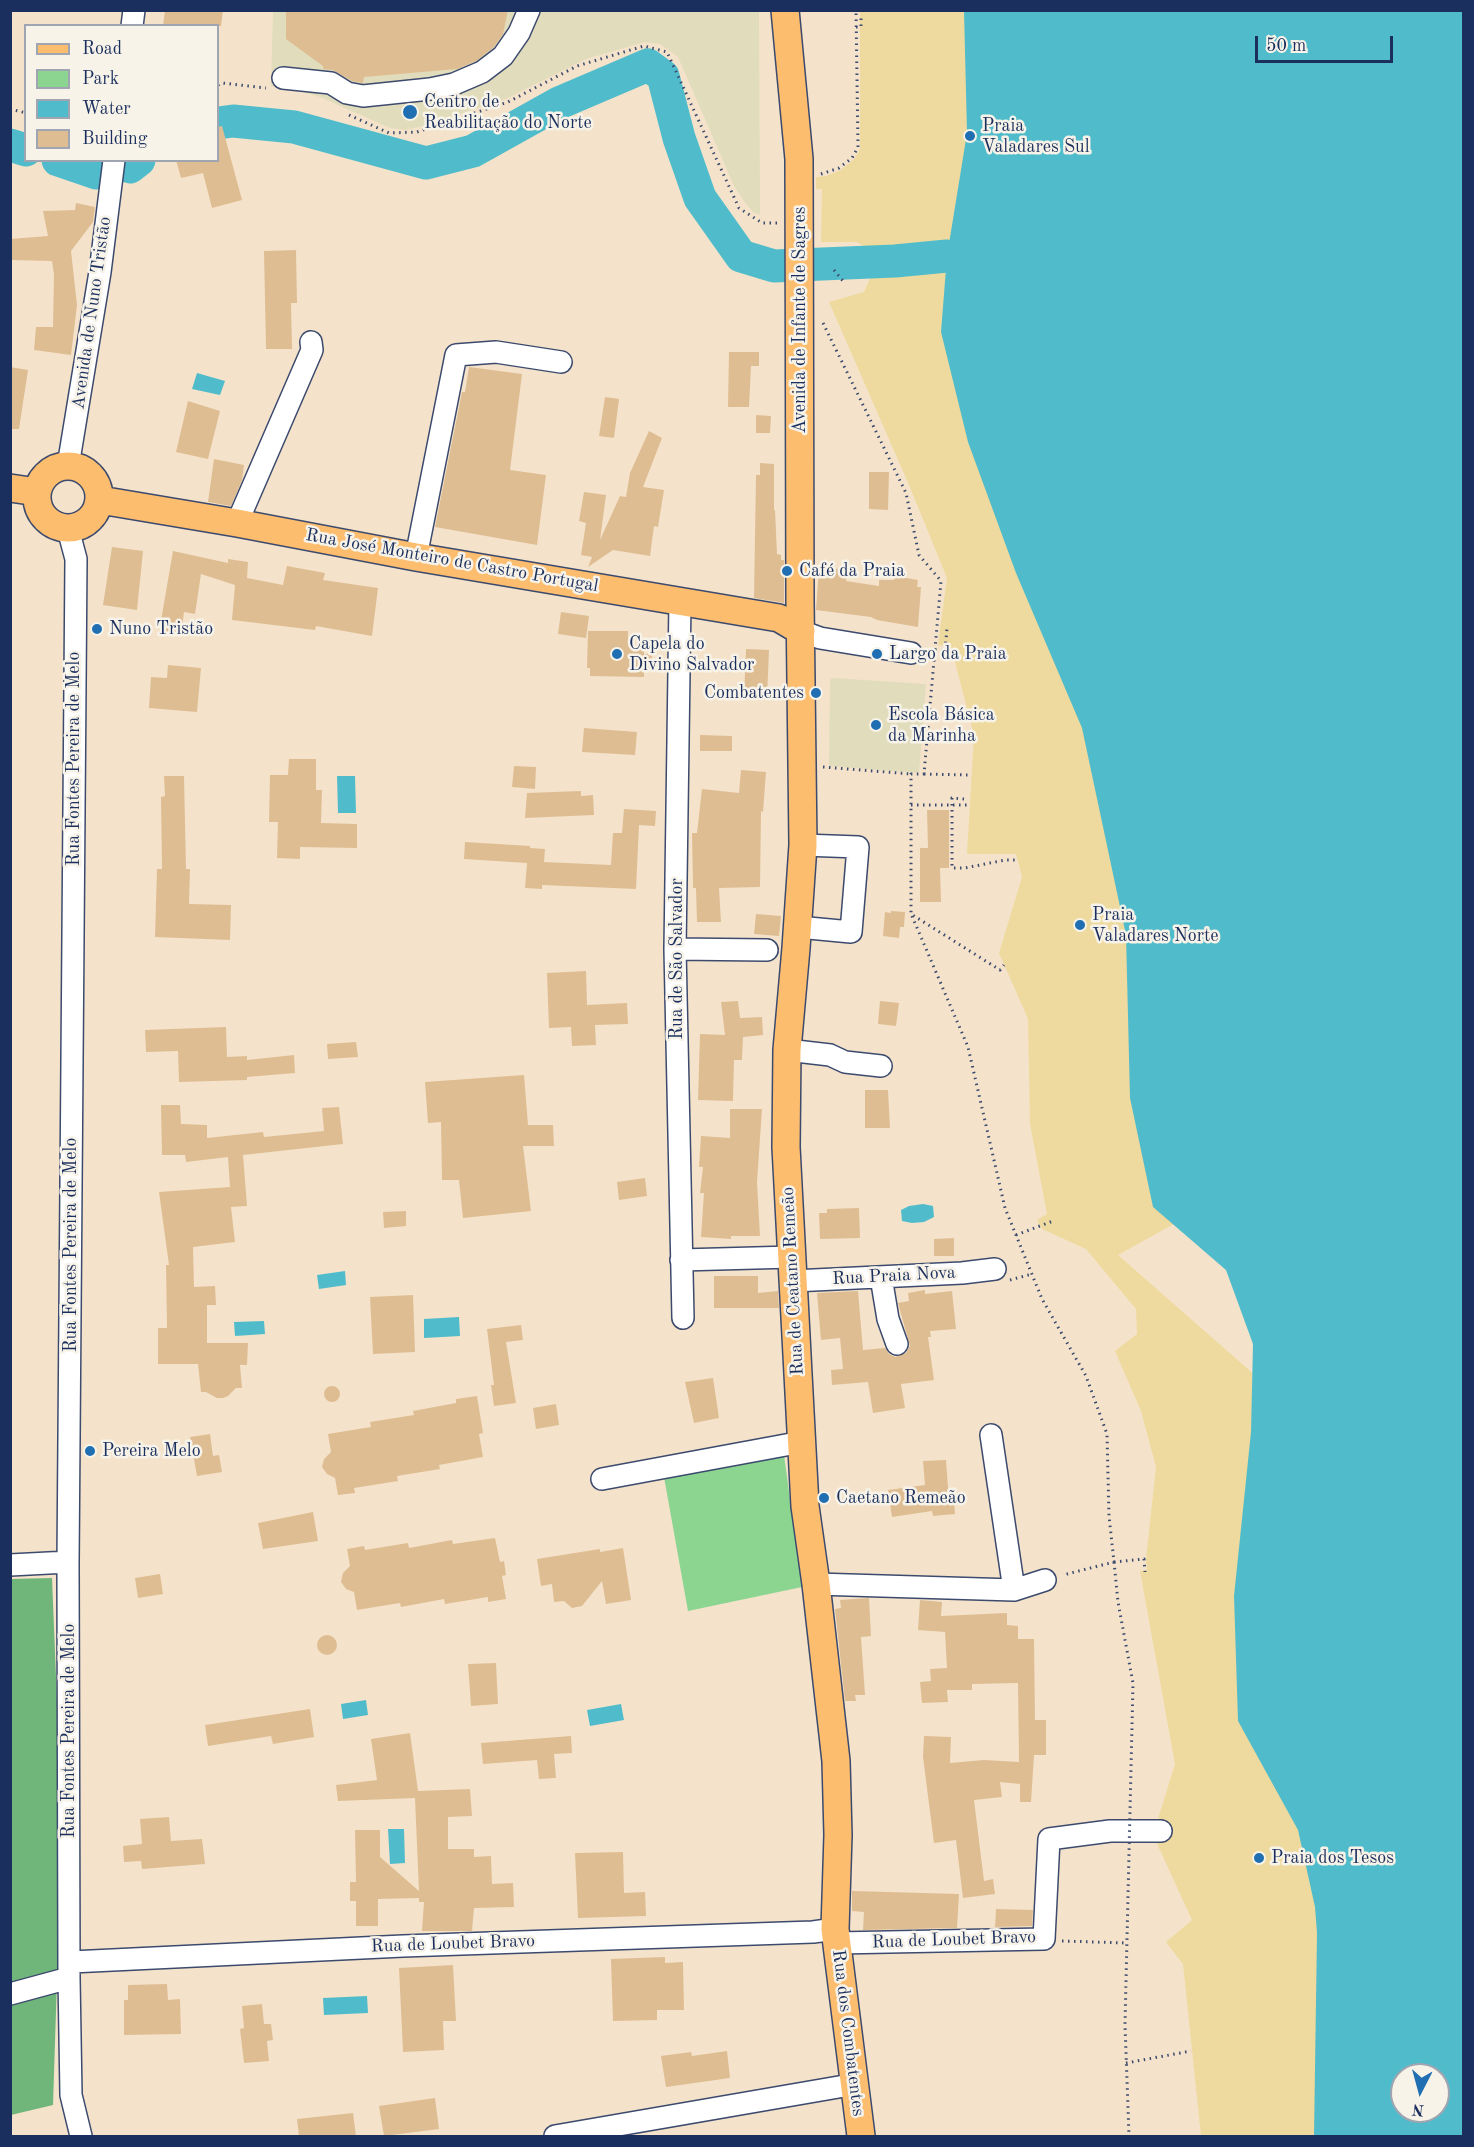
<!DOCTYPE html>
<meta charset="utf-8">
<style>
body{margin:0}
#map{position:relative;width:1474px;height:2147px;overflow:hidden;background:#f4e3ca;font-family:"Old Standard TT",serif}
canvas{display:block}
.frame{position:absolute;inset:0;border:12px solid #1b2f5e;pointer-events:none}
.legend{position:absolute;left:24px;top:24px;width:195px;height:138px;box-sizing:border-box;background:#f7f3e8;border:2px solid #9fa5b1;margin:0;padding:8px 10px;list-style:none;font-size:18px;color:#1b2f5e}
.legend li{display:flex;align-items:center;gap:12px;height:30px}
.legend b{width:30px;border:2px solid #9fa5b1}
.north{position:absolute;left:1390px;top:2063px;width:60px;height:60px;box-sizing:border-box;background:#f7f3e8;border:2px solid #9fa5b1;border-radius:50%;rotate:186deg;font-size:16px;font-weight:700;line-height:24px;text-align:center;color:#1b2f5e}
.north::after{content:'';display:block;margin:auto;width:21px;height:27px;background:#1f6fb2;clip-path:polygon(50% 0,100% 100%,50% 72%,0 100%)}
.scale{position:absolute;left:1255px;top:36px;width:138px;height:27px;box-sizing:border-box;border:3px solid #1b2f5e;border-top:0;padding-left:8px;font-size:18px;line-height:21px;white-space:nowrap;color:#1b2f5e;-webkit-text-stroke:4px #f7f3e8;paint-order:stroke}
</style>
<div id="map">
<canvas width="1474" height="2147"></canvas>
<div class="frame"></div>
<ul class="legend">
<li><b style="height:8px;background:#fcbd6f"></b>Road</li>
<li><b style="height:16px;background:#8bd591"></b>Park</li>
<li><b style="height:16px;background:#50bccb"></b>Water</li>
<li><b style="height:16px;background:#dfbd93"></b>Building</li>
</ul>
<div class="north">N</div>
<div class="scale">50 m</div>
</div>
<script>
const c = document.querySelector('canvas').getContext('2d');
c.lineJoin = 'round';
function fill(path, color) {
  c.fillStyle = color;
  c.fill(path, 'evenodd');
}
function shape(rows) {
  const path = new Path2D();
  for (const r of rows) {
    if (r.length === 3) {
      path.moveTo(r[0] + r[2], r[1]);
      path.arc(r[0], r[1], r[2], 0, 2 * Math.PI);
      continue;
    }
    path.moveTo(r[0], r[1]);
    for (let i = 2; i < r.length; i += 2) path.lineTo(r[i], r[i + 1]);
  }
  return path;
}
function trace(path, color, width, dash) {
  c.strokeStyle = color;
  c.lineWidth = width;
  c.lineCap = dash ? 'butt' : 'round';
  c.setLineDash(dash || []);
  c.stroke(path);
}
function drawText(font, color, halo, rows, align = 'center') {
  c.font = font + ' "Old Standard TT",serif';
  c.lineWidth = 5;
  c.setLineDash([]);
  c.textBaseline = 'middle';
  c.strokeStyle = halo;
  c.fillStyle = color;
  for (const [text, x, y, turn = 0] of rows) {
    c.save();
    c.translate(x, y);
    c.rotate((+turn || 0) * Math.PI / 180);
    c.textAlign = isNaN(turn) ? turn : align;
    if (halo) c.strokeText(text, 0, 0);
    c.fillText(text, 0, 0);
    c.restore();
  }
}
const built = shape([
 [273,11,759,11,760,215,753,212,746,204,734,186,678,57,660,44,645,42,586,59,508,98,424,126,405,130,390,128,320,97,293,89,271,86],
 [832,678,926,684,919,773,829,766,830,680]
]);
const green = shape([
 [784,1455,802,1587,688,1611,664,1477]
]);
const forest = shape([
 [52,1578,62,1824,53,2105,11,2115,10,1579]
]);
const sand = shape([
 [860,11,1047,11,1147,812,1228,1194,1118,1255,1290,1406,1402,2111,1398,2136,1201,2136,1183,1964,1166,1942,1192,1920,1153,1835,1175,1764,1140,1571,1147,1570,1146,1559,1156,1467,1141,1411,1115,1351,1137,1334,1136,1309,1086,1249,1042,1229,1037,1220,1047,1214,1030,1124,1028,1019,999,953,1022,877,1016,854,967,854,974,735,951,647,938,645,947,578,909,485,829,302,864,292,880,256,857,242,821,242,822,189,816,189,816,177,826,176,841,170,854,159,860,149]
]);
const water = shape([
 [964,11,1463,11,1463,2136,1314,2136,1317,1933,1315,1907,1298,1830,1238,1721,1234,1596,1251,1432,1253,1344,1226,1270,1153,1207,1130,1098,1126,935,1082,728,1016,573,968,442,941,332,947,256,967,133],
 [1402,2075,1438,2075,1438,2111,1402,2111],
 [197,373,225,381,220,395,192,389],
 [337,776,355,776,356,813,338,813],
 [923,1204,933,1206,934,1217,924,1222,912,1223,902,1221,901,1210,909,1206],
 [345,1271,346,1285,319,1289,317,1275],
 [459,1317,460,1336,424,1338,424,1319],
 [264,1321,265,1334,235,1336,234,1322],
 [366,1700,368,1715,343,1719,341,1704],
 [621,1704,624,1720,590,1726,587,1710],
 [388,1829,404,1829,405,1863,390,1864],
 [367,1996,368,2013,324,2015,323,1998]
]);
const river = shape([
 [218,123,233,121,294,127,426,163,473,151,559,103,648,65,663,76,679,138,700,198,741,256,774,266,895,261,947,256],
 [10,145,26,150],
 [58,160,96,173],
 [130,167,139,160]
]);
const building = shape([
 [165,10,223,10,221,26,163,26],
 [286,10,508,10,503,34,494,47,476,61,457,69,364,77,363,83,352,81,333,70,323,69,323,66,286,39],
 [222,126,242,200,212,208,203,173,181,178,176,160,218,160,218,127],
 [76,203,95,207,93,222,71,251,77,305,71,355,34,350,36,327,53,327,54,275,52,261,10,260,10,239,48,236,43,211,75,210],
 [296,250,297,303,291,303,292,349,266,349,264,251],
 [729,352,759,352,759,366,751,366,749,407,728,407],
 [10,367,28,370,19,429,10,429],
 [469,367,522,374,510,470,546,475,537,545,435,527,462,392,465,392],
 [605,397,619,399,614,438,599,436],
 [188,401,220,411,208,459,176,452],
 [756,415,771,416,770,433,756,433],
 [649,431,662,438,643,487,664,490,658,527,654,526,650,556,613,550,588,567,592,557,581,555,586,523,579,521,584,492,606,495,600,540,620,496,626,497,630,473],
 [214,459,244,465,242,480,231,506,208,502],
 [760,463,774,464,774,510,775,510,777,554,781,555,781,560,784,560,784,603,754,598,756,475,760,475],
 [869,472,889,472,888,510,869,509],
 [112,547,143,551,137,610,103,605],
 [173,551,228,563,228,559,248,562,247,578,283,585,287,566,325,573,323,580,378,588,372,636,316,626,315,630,232,620,235,585,201,574,195,614,184,612,181,635,159,632],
 [819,567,848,570,846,581,879,586,879,580,894,580,895,576,918,580,917,587,921,587,918,627,877,620,871,617,816,610],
 [561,612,589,616,586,638,558,634],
 [588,631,628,631,628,646,644,646,644,654,652,654,651,669,644,669,644,677,590,676,590,668,587,668],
 [746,649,769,650,767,699,744,698],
 [168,665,201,668,197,712,149,708,151,677,167,678],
 [584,728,637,732,635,755,582,752],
 [700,735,732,736,732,751,700,751],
 [289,759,316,759,316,790,322,790,321,823,357,824,357,848,300,847,300,859,277,858,278,822,269,822,270,775,288,775],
 [514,766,536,767,535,789,512,787],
 [741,770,766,772,763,812,761,811,760,887,719,888,721,922,697,922,696,888,693,888,692,833,697,833,702,789,739,793],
 [164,776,184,776,186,869,190,869,189,904,231,905,230,940,155,937,157,869,162,869,161,797,165,796],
 [581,791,581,796,593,795,594,815,525,818,527,793],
 [624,809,656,811,655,826,639,825,636,889,542,885,542,889,525,888,527,863,464,859,465,842,530,846,530,848,545,849,544,862,611,865,613,833,622,833],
 [927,810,949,810,949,868,940,868,941,902,920,902,920,848,928,848],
 [891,911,905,912,904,927,900,927,899,938,883,936,885,912,891,913],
 [756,914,781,916,779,936,754,934],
 [586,971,587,1005,627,1003,628,1024,595,1025,596,1045,572,1046,571,1027,549,1028,547,973],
 [738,1001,740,1018,762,1017,763,1035,743,1037,742,1060,734,1060,733,1101,698,1100,700,1034,725,1035,721,1002],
 [880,1001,899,1003,896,1026,878,1024],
 [226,1027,227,1057,247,1056,247,1060,294,1055,295,1073,247,1077,247,1080,179,1082,178,1051,146,1052,145,1030],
 [356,1042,358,1057,328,1059,327,1044],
 [524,1075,528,1125,553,1125,554,1146,523,1146,531,1211,463,1218,459,1180,442,1180,441,1122,428,1123,425,1082],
 [865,1090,888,1090,890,1128,865,1128],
 [161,1105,180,1105,181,1124,207,1125,207,1138,263,1132,264,1137,324,1131,322,1108,339,1107,343,1144,243,1155,247,1206,231,1207,235,1242,193,1247,194,1287,215,1286,216,1305,207,1305,207,1343,248,1343,247,1365,240,1365,242,1388,236,1388,228,1396,223,1398,217,1398,206,1392,201,1392,198,1364,158,1364,158,1328,167,1328,166,1265,169,1265,159,1192,230,1187,228,1157,186,1162,185,1155,162,1155],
 [730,1109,762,1109,757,1182,760,1236,731,1236,731,1239,701,1237,704,1193,700,1193,703,1167,699,1167,701,1136,730,1138],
 [645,1178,647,1196,619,1200,617,1182],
 [859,1208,860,1238,820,1239,819,1213,827,1213,827,1209],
 [406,1211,406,1226,384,1228,383,1212],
 [954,1238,954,1256,934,1256,934,1239],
 [714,1276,758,1276,758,1293,778,1291,779,1308,714,1308],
 [925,1290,925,1294,952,1291,956,1329,930,1331,931,1337,928,1337,934,1380,901,1384,905,1408,873,1413,868,1382,832,1385,831,1370,843,1369,840,1338,821,1340,817,1293,858,1291,863,1350,885,1348,889,1354,895,1357,906,1353,910,1346,898,1303,909,1301,908,1293],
 [413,1295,415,1352,373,1354,370,1297],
 [521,1325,523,1340,506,1342,516,1403,494,1406,491,1385,494,1385,487,1329],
 [713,1378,719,1418,694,1423,685,1382],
 [332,1394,8],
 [477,1396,483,1433,479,1434,483,1457,439,1465,440,1469,397,1476,398,1481,354,1488,355,1493,338,1495,335,1478,327,1474,322,1467,324,1459,331,1452,328,1434,371,1427,370,1422,414,1415,413,1411,456,1403,456,1399],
 [556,1404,559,1425,536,1429,533,1408],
 [210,1434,213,1456,219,1455,222,1472,197,1476,190,1437],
 [946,1460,949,1501,954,1500,955,1514,933,1516,932,1511,892,1517,888,1490,925,1485,923,1461],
 [313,1512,318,1541,263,1549,258,1523],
 [495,1538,500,1562,504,1561,506,1575,502,1576,506,1599,488,1602,488,1597,445,1604,444,1599,401,1607,400,1603,357,1610,354,1592,346,1589,341,1582,343,1573,350,1566,347,1549,364,1546,365,1550,408,1543,409,1548,452,1540,453,1544],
 [623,1548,631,1600,606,1604,602,1581,582,1606,572,1608,564,1601,554,1602,552,1584,541,1586,537,1559,600,1549,600,1552],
 [160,1574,163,1594,138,1598,135,1578],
 [869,1598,871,1636,861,1637,865,1695,855,1695,856,1701,845,1701,835,1609,841,1608,840,1600],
 [920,1600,942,1602,941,1616,1007,1613,1007,1625,1018,1626,1018,1639,1034,1639,1035,1720,1046,1720,1046,1755,1034,1755,1031,1802,1020,1802,1020,1784,1000,1782,1002,1797,974,1800,984,1881,993,1879,995,1894,963,1898,956,1840,934,1843,923,1757,924,1736,951,1737,950,1763,984,1760,1019,1762,1018,1683,972,1684,972,1690,947,1690,948,1702,922,1703,920,1682,931,1681,930,1669,947,1668,945,1632,918,1630],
 [327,1645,10],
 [496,1663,498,1704,471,1706,468,1664],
 [310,1709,314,1737,273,1744,271,1736,208,1746,205,1725],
 [410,1733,418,1791,470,1789,472,1816,448,1817,448,1849,474,1849,474,1857,491,1856,492,1884,513,1883,514,1907,474,1908,472,1931,422,1931,424,1902,419,1902,419,1898,378,1899,378,1926,356,1926,356,1901,350,1901,350,1882,356,1882,355,1830,380,1830,380,1857,419,1891,415,1798,338,1801,336,1785,377,1780,371,1739],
 [571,1736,572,1753,554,1754,556,1778,539,1779,537,1760,483,1764,481,1743],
 [169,1817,171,1841,202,1839,205,1864,142,1869,141,1861,124,1862,123,1846,142,1844,140,1819],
 [623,1852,624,1893,645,1892,646,1916,578,1918,575,1853],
 [852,1891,959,1894,957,1928,863,1930,864,1912,852,1911],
 [996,1909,1033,1910,1032,1926,995,1927],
 [665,1957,665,1963,683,1962,684,2010,657,2010,657,2020,613,2021,611,1959],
 [453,1965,456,2021,443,2021,444,2050,403,2052,399,1968],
 [167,1984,168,2000,180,1999,181,2034,124,2035,124,2000,128,2000,128,1985],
 [262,2004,264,2024,271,2024,273,2040,267,2041,269,2061,244,2063,240,2029,244,2028,242,2006],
 [727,2051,730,2078,666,2087,661,2056,691,2052,692,2056],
 [435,2098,439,2129,384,2136,379,2106],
 [353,2113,356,2136,299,2136,297,2119]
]);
const path = shape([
 [856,27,861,27,861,15],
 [218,85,222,83,266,88],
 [10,109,26,113],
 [349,115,389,133,417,132,508,102,577,66,644,46,667,52,739,208,762,223,778,223],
 [821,174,839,168,852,158,858,147,856,10],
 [834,270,843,281],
 [823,323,906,493,919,555,941,581,924,774,911,774,911,914,1000,970,1004,965],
 [935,650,945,651,947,628],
 [823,767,911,774],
 [924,774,971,775],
 [964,799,952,798,952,868,965,868,1005,860,1018,860],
 [911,805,970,805],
 [912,916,968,1047,1005,1208,1042,1299,1086,1376,1107,1434,1109,1516,1114,1562,1063,1575],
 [1016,1235,1053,1221],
 [1010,1280,1032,1274],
 [1114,1562,1144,1559,1145,1572],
 [1062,1941,1126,1943],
 [1126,2063,1191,2051]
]);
const minor = shape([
 [132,26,134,10],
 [283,78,331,83,347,93,363,96,430,89,454,84,482,72,503,56,519,33,529,10],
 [68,466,100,272,114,160],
 [237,523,312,350,311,342],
 [68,529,76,559,68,1562,69,1978,71,2095,81,2136],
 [416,557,456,355,496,352,561,362],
 [680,601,675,949,683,1318],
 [801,631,820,638,911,653],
 [798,927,851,932,858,847,803,845],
 [675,949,767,950],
 [787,1050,830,1055,845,1062,881,1066],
 [681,1260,792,1257],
 [881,1277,888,1319,897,1344],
 [793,1281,962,1273,995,1269],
 [991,1435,1014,1590],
 [602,1479,802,1442],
 [10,1565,68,1562],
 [816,1584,1014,1590,1045,1580],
 [837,1943,1044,1939,1049,1839,1110,1831,1161,1831],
 [71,1962,403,1946,813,1932,835,1929],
 [10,1994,69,1978],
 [555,2136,856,2084]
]);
const major = shape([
 [785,10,799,159,800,601,803,845,796,948,787,1050,786,1147,805,1506,816,1584,836,1761,838,1835,835,1929,861,2136],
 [68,497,31],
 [10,488,37,492],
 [100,500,237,523,416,557,779,618,801,631]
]);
const pathBridge = shape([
 [1114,1562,1118,1602,1133,1683,1125,2024,1129,2136]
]);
const markers = [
 [410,112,8,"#1f6fb2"],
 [970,136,6,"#1f6fb2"],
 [787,571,6,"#1f6fb2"],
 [97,629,6,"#1f6fb2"],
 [617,654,6,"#1f6fb2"],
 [877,654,6,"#1f6fb2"],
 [816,693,6,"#1f6fb2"],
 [876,725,6,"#1f6fb2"],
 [1080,925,6,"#1f6fb2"],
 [90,1451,6,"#1f6fb2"],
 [824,1498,6,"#1f6fb2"],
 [1259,1858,6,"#1f6fb2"]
];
const poiNames = [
 ["Centro de",424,102],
 ["Reabilitação do Norte",424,123],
 ["Praia",982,126],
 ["Valadares Sul",982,147],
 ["Café da Praia",799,571],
 ["Nuno Tristão",109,629],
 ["Capela do",629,644],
 ["Divino Salvador",629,665],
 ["Largo da Praia",889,654],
 ["Combatentes",804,693,"right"],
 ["Escola Básica",888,715],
 ["da Marinha",888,736],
 ["Praia",1092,915],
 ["Valadares Norte",1092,936],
 ["Pereira Melo",102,1451],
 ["Caetano Remeão",836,1498],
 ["Praia dos Tesos",1271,1858]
];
const streetNames = [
 ["Avenida de Nuno Tristão",92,313,-82],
 ["Avenida de Infante de Sagres",800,320,-90],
 ["Rua José Monteiro de Castro Portugal",452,561,10],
 ["Rua Fontes Pereira de Melo",74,759,-90],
 ["Rua de São Salvador",677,959,-90],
 ["Rua Fontes Pereira de Melo",71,1245,-90],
 ["Rua Praia Nova",894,1276,-3],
 ["Rua de Ceatano Remeão",793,1281,-93],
 ["Rua Fontes Pereira de Melo",69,1731,-90],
 ["Rua de Loubet Bravo",954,1940,-2],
 ["Rua de Loubet Bravo",453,1944,-2],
 ["Rua dos Combatentes",848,2033,83]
];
fill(built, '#e1dcbb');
fill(green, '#8bd591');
fill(forest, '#70b67b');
fill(sand, '#eeda9e');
fill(water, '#50bccb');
trace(river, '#50bccb', 33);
fill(building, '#dfbd93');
trace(minor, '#3c4a6e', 24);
trace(major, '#3c4a6e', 30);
trace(path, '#3c4a6e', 3, [1.5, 4.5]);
trace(minor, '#fff', 21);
trace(major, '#fcbd6f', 27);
trace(pathBridge, '#3c4a6e', 3, [1.5, 4.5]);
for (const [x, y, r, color] of markers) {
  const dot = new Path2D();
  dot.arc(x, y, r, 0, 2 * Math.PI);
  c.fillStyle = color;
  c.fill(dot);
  trace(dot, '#f7f3e8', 2);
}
drawText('18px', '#1b2f5e', '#f7f3e8', poiNames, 'left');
drawText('18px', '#1b2f5e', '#f7f3e8', streetNames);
</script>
